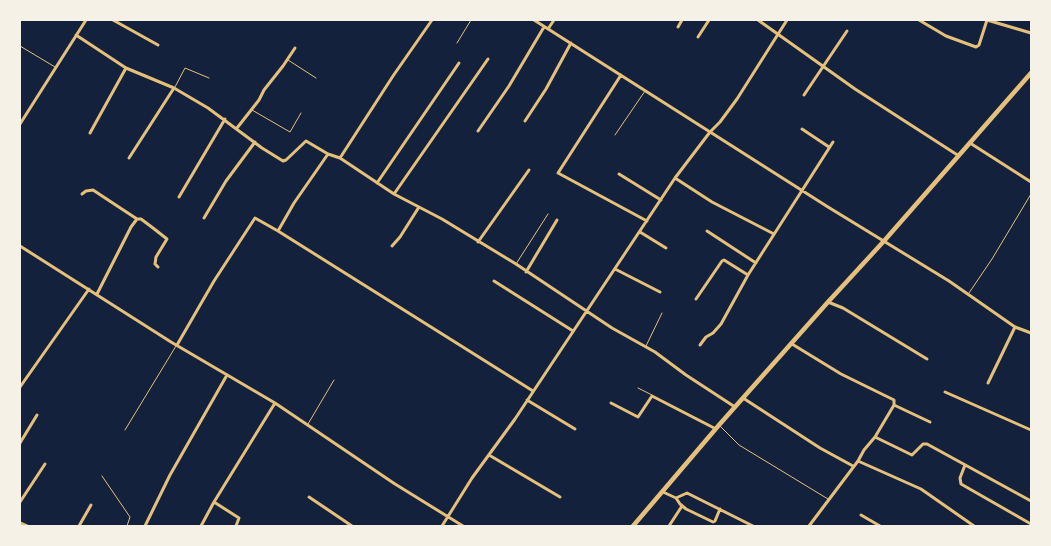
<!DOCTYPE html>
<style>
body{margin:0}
#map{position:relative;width:1051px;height:546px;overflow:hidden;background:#14213d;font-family:"Open Sans",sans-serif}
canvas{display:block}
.frame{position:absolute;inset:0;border:21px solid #f6f1e7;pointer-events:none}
</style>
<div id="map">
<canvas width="1051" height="546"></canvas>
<div class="frame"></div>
</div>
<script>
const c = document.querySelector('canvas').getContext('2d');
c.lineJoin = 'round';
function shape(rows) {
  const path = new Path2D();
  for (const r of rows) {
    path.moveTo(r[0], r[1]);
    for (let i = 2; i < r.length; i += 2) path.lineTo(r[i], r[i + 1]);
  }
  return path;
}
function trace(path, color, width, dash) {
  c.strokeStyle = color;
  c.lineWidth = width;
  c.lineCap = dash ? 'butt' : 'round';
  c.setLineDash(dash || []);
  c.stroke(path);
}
const service = shape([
 [457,43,471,20],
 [20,46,55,67],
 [288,60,316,78],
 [175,87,185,68,209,78],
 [252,110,290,132,301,113],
 [615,135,645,91],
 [516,264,548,214],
 [969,293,992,259,1031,194],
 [646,346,662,313],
 [638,388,652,395],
 [308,424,334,380],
 [720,426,739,445,828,499],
 [125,430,176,346],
 [102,476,130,517,127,526]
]);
const minor = shape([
 [113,20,158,45],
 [534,20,828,207,949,281,1015,327,1031,333],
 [758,20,855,89,959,156],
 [919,20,946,36,976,47,979,45,987,20],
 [987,20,1031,33],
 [678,27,682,20],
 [548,29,554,20],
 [76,35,126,68,174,88,208,108,262,148,283,161,286,160,306,141,328,154,340,158,394,194,442,219,516,264,612,328,655,352,686,375,735,407],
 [698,37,709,20],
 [621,75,558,173,647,221],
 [804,95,847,31],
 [525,121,546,89,571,43],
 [20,124,86,20],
 [237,128,259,100,264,90,283,66,295,48],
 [802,129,829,147],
 [478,131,509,86,544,27],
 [90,133,126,68],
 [970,143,1031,182],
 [129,158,174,88],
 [340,158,393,76,432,20],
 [619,174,661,200],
 [675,178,712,202,774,234],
 [377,183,459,63],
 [82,194,86,191,93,190,137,219],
 [394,194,488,59],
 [179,197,225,119],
 [204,218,226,181,255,142],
 [278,231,294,203,328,154],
 [707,231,756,263],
 [640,232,666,248],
 [478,242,529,170],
 [20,246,171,342,275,403,395,484,463,526],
 [392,246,400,237,419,207],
 [615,269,660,292],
 [526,272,557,220],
 [494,281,573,331],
 [97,294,131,227,137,219,141,219,153,228,167,239,156,257,155,264,158,267],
 [696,299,722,261,724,260,748,275],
 [828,302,843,308,927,359],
 [792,344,841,374,894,400,894,405,875,437,864,450,858,461,809,526],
 [177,345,214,281,255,218,278,231,533,391],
 [700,345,706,337,713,333,721,324,748,275,833,142],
 [988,383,1015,327],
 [20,387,89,289],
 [945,392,1031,430],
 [743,398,820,448,853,466],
 [527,400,575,429],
 [611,403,638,417,652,396,716,429],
 [894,405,930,422],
 [875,437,912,455,923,444,927,444,1031,501],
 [20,443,37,415],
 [489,455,560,497],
 [858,461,921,489,974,526],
 [965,465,960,478,961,484,1031,524],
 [663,492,676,498,687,493,753,526],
 [309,497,352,526],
 [676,498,680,504,686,509,713,522,715,521,720,509],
 [20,502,45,464],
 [214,502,239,518,236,526],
 [861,515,880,526],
 [20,523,27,526],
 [79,526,91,505],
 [145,526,170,475,227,375],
 [201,526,214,502,275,403],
 [442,526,472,478,515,419,675,178,710,132,720,122,737,99,787,20],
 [669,526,682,506]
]);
const primary = shape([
 [633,526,719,425,828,302,884,241,1031,73]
]);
trace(service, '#e5c07b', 1);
trace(minor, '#e5c07b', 3);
trace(primary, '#e5c07b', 4.5);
</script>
